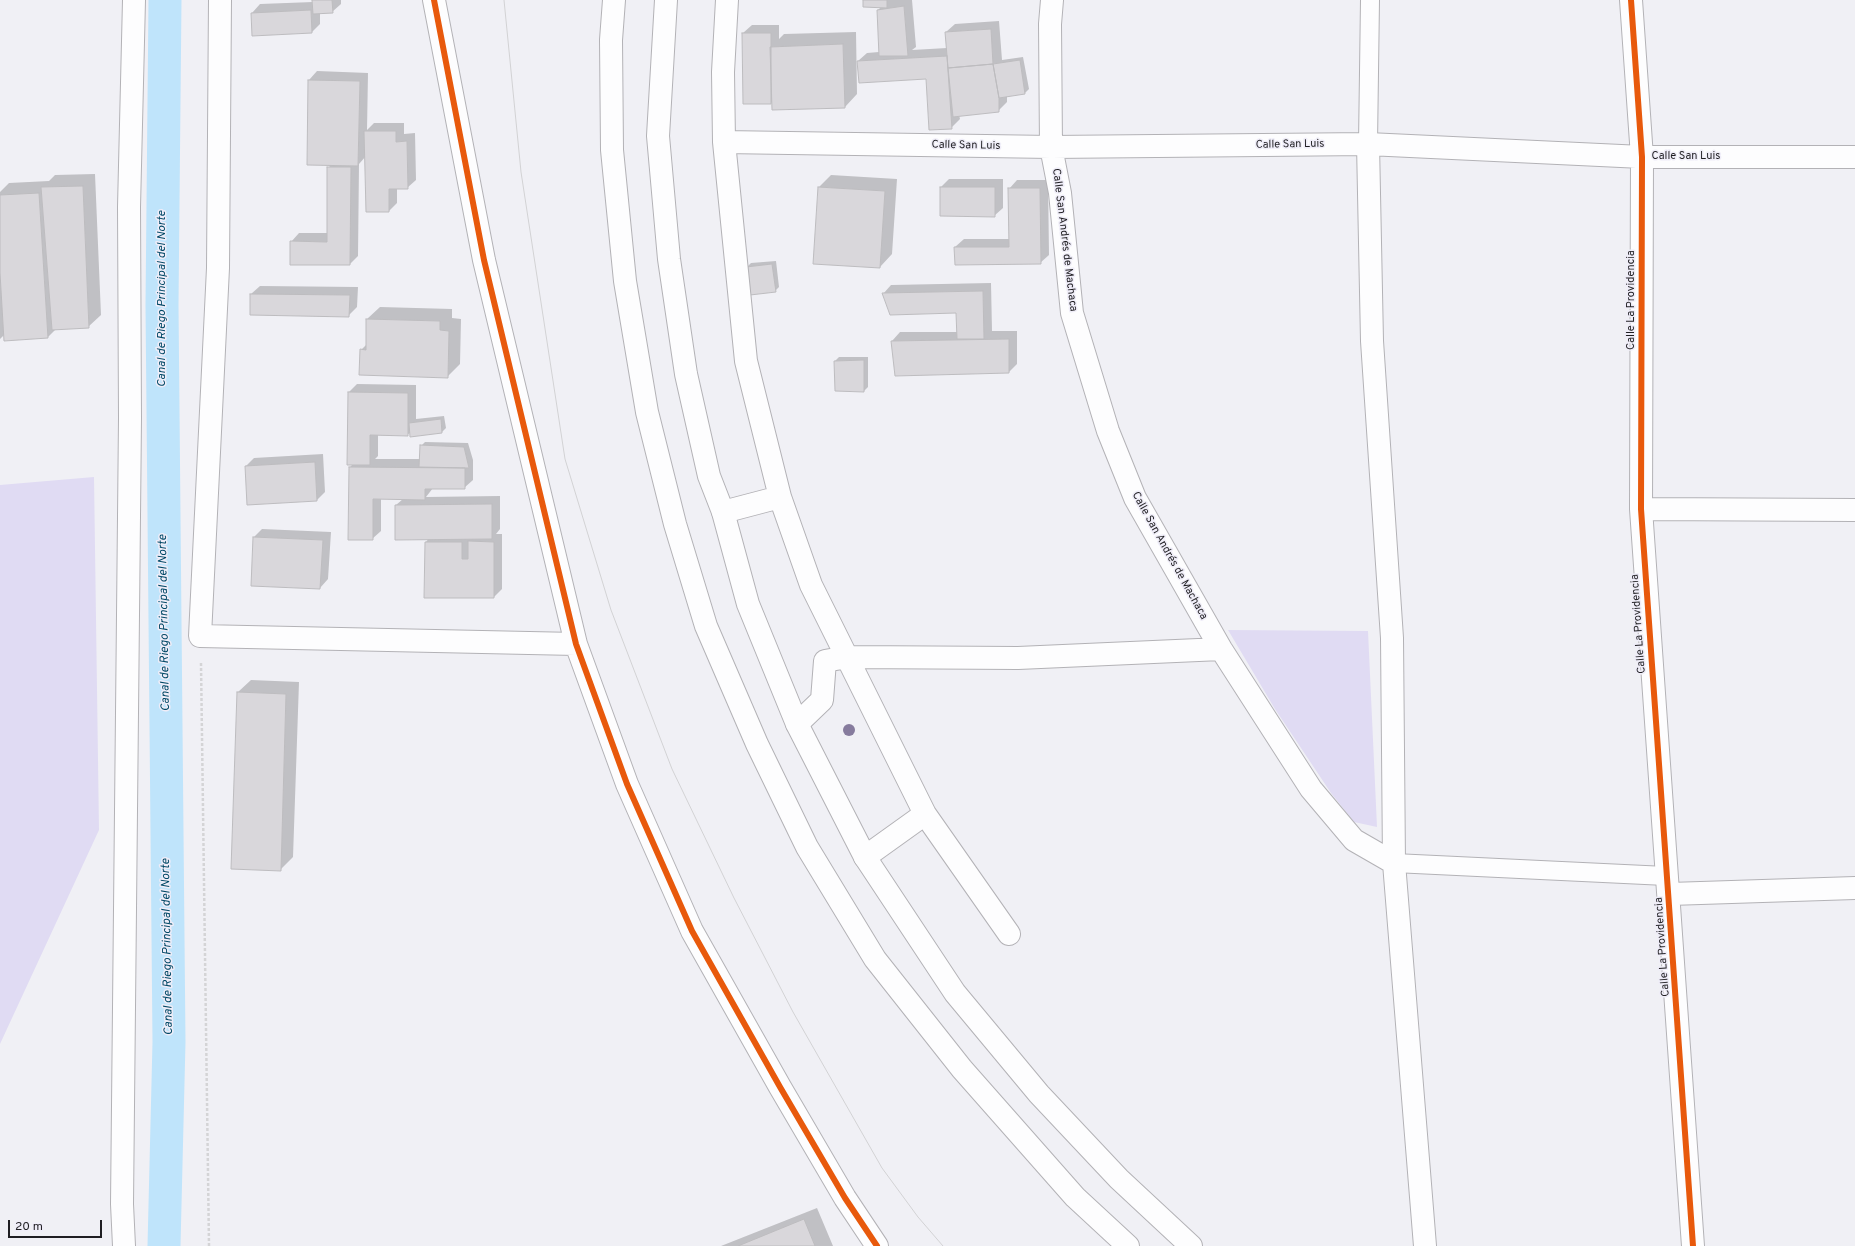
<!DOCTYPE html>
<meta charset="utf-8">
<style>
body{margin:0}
#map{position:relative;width:1855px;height:1246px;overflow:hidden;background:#f0f0f5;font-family:Overpass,sans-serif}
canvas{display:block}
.scale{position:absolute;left:8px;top:1220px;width:94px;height:18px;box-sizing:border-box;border:2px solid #1f1e22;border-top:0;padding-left:5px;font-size:12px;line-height:14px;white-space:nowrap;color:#1f1e22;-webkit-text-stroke:3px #efedf8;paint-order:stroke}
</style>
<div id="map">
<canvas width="1855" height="1246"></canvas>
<div class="scale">20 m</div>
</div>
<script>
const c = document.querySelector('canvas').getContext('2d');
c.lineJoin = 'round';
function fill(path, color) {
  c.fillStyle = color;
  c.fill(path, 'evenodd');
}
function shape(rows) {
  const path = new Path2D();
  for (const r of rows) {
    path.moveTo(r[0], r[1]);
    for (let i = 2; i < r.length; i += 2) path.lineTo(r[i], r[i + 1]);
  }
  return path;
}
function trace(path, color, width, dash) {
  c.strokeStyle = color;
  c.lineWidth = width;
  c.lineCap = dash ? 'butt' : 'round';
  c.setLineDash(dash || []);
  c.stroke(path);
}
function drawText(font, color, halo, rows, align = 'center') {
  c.font = font + ' Overpass,sans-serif';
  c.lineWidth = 3;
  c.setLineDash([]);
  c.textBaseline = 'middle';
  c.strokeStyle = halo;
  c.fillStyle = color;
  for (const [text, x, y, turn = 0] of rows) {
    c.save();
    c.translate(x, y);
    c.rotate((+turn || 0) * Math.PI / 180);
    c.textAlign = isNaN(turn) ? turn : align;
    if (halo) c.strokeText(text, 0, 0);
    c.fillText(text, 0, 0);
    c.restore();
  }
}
const green = shape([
 [94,477,99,830,0,1044,0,485],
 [1228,630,1368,631,1377,827,1354,822,1331,793,1275,709]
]);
const shadow = shape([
 [313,0,341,0,341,4,332,12,320,13,320,24,312,32,253,35,252,13,260,4,313,2],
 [864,0,912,0,916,47,912,50,947,48,946,32,955,24,999,21,1002,60,1023,57,1029,89,1025,93,1007,95,1007,102,998,111,959,115,960,119,951,128,927,78,858,61,867,53,879,52,878,10,881,7],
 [752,25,779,25,779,39,784,34,856,32,857,94,845,107,773,101,771,103,743,33],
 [317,71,368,73,367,130,374,123,404,123,404,134,415,133,416,180,407,188,397,188,397,203,389,211,366,156,359,164,358,256,350,264,291,242,299,233,328,233,328,168,332,164,308,164,309,80],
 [95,174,101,315,88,327,57,328,48,337,5,334,0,339,0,192,9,183,49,181,55,175],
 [831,175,897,179,892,254,880,267,819,187],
 [949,179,1003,179,1003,208,994,216,941,187],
 [1017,180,1048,180,1049,255,1040,263,955,247,964,239,1010,239,1009,189],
 [776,261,779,287,775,291,747,267,751,263],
 [991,283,992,331,1017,331,1017,364,1009,372,896,375,892,341,900,332,958,332,957,312,883,294,891,285],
 [260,286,358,287,357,307,348,316,251,294],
 [380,307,452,309,452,318,461,319,460,364,447,377,361,350,367,344,367,319],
 [839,357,868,357,868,387,864,391,835,361],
 [357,384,416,385,416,419,444,416,446,428,442,432,411,432,407,435,378,434,378,456,375,459,420,459,421,446,425,442,468,443,473,460,473,480,464,488,433,488,426,497,500,496,500,529,496,534,502,534,502,589,494,597,426,542,429,538,396,505,403,499,381,498,381,531,372,539,350,467,353,464,349,392],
 [323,454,325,492,317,500,246,466,254,458],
 [262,529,331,532,328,579,320,588,254,537],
 [251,680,299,682,293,857,280,870,238,692],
 [817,1208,833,1246,721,1246]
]);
const canal = shape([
 [164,1246,169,1042,162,305,165,0]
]);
const building = shape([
 [312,0,332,0,333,13,313,14,312,0],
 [863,0,887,0,887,8,863,7,863,0],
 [904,6,908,56,879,56,877,10,904,6],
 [311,10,312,33,252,36,251,13,311,10],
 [991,29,993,64,948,68,945,32,991,29],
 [742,33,771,33,771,104,743,104,742,33],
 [843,44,845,108,772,110,770,47,843,44],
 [947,56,952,129,929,130,926,79,859,83,857,61,947,56],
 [1020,60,1025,94,999,98,993,64,1020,60],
 [993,64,999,98,999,112,953,117,948,68,993,64],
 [308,80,360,81,358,166,307,165,308,80],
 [364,131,396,131,396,142,407,141,408,189,389,189,389,212,366,212,364,131],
 [327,167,351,167,350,265,290,265,290,241,327,242,327,167],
 [83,186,89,328,52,330,41,187,83,186],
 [818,187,885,191,880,268,813,264,818,187],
 [940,187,995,187,995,217,940,216,940,187],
 [1008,188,1040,188,1041,264,955,265,954,247,1009,247,1008,188],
 [39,193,48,338,4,341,0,273,0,195,39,193],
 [772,264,776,292,750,295,746,267,772,264],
 [983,291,984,339,957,339,956,313,890,315,882,293,983,291],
 [250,294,350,295,349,317,250,315,250,294],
 [366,319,440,321,440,330,449,331,448,378,359,375,360,349,366,350,366,319],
 [1009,339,1009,373,895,376,891,341,1009,339],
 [864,360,864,392,835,391,834,361,864,360],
 [348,392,408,393,408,436,370,435,370,465,347,465,348,392],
 [441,419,442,433,410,437,409,423,441,419],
 [420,445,464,447,469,468,419,467,420,445],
 [315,462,317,501,247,505,245,466,315,462],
 [349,467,465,468,465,489,425,489,425,500,373,499,373,540,348,540,349,467],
 [492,504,492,539,395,540,395,505,492,504],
 [253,537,323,540,320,589,251,586,253,537],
 [468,541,494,542,494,598,424,598,425,542,462,542,462,559,468,559,468,541],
 [237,692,286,694,281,871,231,869,237,692],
 [804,1219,815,1246,738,1246,804,1219]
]);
const path = shape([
 [201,663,209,1246]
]);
const service = shape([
 [1368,144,1370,0],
 [1394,863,1666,876]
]);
const minor = shape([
 [220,0,218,268,200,636,576,644],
 [434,0,484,260,576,644,627,784,692,931,780,1087,845,1198,877,1246],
 [727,0,723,72,724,142,746,361,780,497,811,585,925,814,1009,934],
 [1052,0,1050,24,1051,147,1060,193,1072,313,1108,431,1135,498,1221,649,1311,789,1354,840,1394,863],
 [1631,0,1642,157,1641,509,1693,1246],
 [724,142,1051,147,1368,144,1642,157,1855,157],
 [1368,144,1372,341,1392,638,1394,863,1425,1246],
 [1641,509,1855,510],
 [723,512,780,497],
 [797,724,822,700,825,661,847,657,1018,658,1221,649],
 [865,857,925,814],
 [1670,894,1855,888],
 [124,1246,122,1204,130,418,129,207,134,0]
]);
const trunk = shape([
 [614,0,611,40,612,150,625,281,647,412,675,524,706,626,757,744,807,847,875,959,962,1069,1075,1197,1128,1246],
 [666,0,658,136,669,259,686,374,709,476,723,512,748,604,797,724,865,857,955,993,1039,1094,1119,1179,1191,1246]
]);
const tram = shape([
 [504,0,521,172,565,459,611,610,672,769,734,898,793,1012,882,1168,918,1217,943,1246]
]);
const cycleway = shape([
 [434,0,484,260,576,644,627,784,692,931,780,1087,845,1198,877,1246],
 [1631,0,1642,157,1641,509,1693,1246]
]);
const trees = [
 [849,730]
];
const streetNames = [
 ["Calle San Luis",1290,145,-1],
 ["Calle San Luis",966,146,1],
 ["Calle San Luis",1686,157],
 ["Calle San Andrés de Machaca",1064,240,83],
 ["Calle La Providencia",1632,300,-90],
 ["Calle San Andrés de Machaca",1169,556,61],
 ["Calle La Providencia",1639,624,-94],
 ["Calle La Providencia",1663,947,-94]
];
const waterNames = [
 ["Canal de Riego Principal del Norte",163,299,-90],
 ["Canal de Riego Principal del Norte",165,623,-91],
 ["Canal de Riego Principal del Norte",168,947,-91]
];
fill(green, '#e0dbf3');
fill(shadow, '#0003');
trace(canal, '#bfe4fb', 33);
fill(building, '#d9d7db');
trace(building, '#bdbcbf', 1);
trace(service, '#b3b2b6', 20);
trace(minor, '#b3b2b6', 24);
trace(trunk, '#b3b2b6', 24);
trace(path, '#d4d4d6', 2.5, [3, 2]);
trace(service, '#fdfdfe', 18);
trace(minor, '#fdfdfe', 22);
trace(trunk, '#fdfdfe', 22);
trace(tram, '#d2d2d4', 1);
trace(cycleway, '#e8590c', 6);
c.fillStyle = '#867b9d';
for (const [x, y] of trees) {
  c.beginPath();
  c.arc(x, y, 6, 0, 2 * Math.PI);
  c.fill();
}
drawText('11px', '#1f1e22', '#efedf8', streetNames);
drawText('italic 12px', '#004866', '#efedf8', waterNames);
</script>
